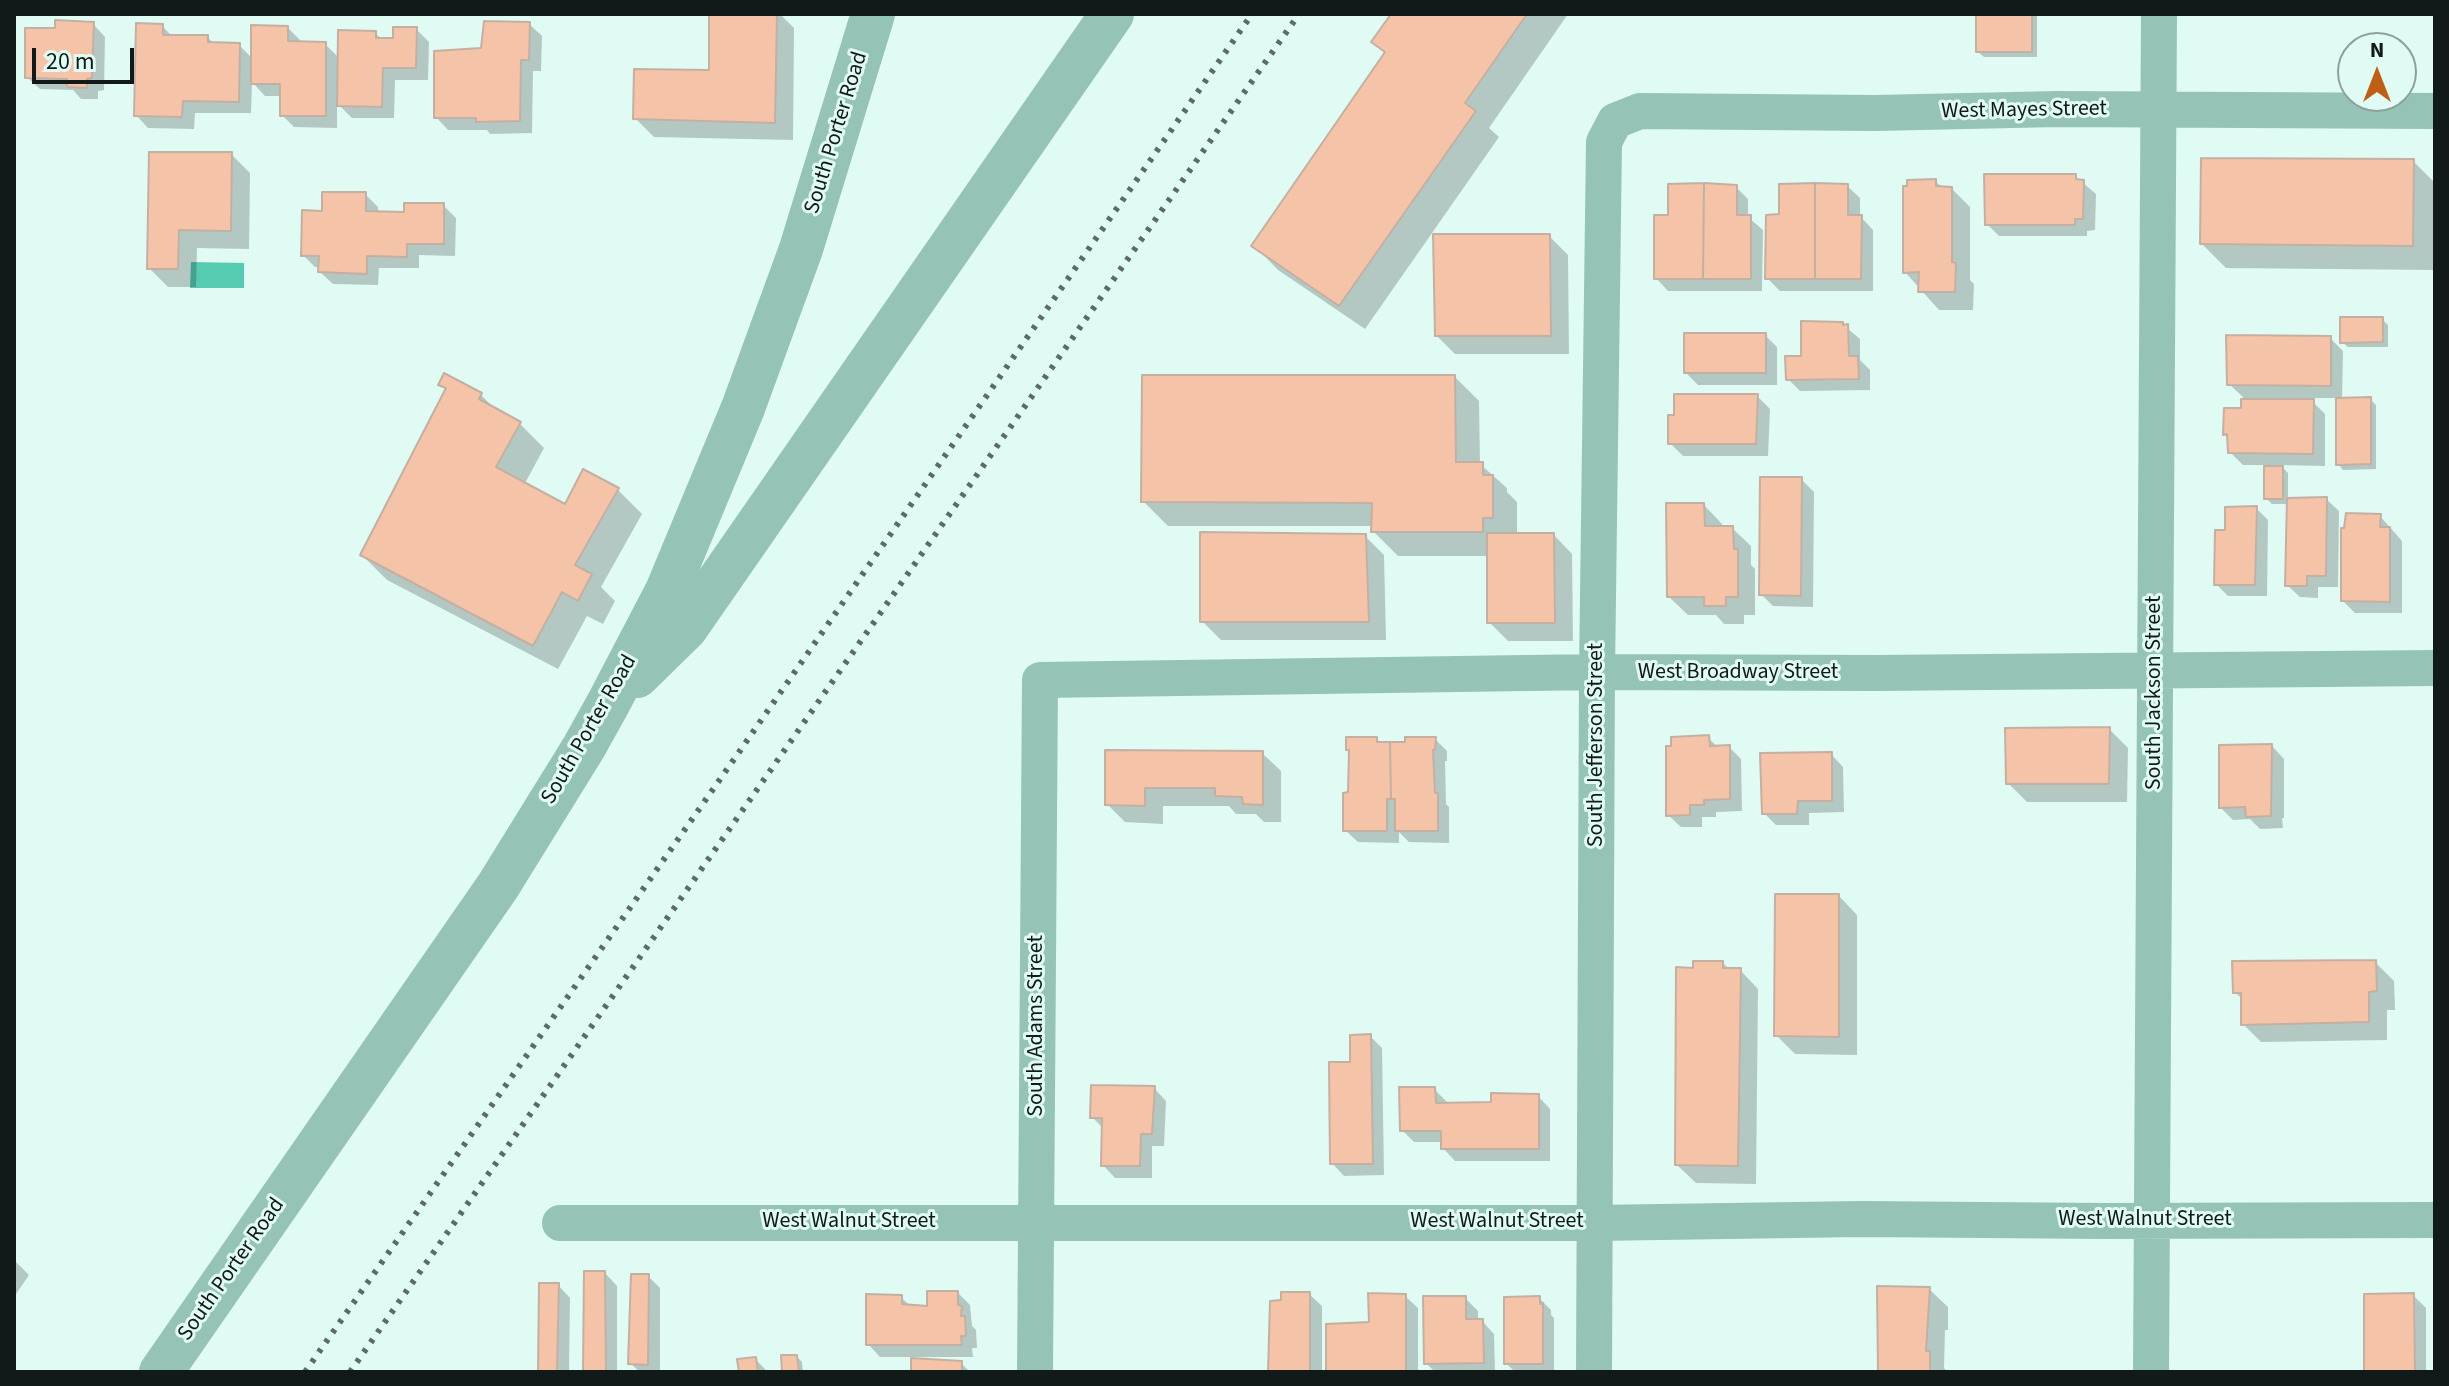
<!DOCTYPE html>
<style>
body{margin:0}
#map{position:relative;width:2449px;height:1386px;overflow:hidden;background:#e0fbf3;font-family:"Source Sans 3",sans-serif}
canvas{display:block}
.frame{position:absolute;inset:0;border:16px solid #111a18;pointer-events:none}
.north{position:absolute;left:2337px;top:32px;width:80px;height:80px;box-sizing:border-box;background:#e0fbf3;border:2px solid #8da19b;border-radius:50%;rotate:0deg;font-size:22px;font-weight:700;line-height:32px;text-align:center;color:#111a18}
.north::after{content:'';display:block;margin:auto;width:28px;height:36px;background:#bd5f14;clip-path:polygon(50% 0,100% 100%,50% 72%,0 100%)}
.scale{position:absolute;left:32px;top:48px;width:102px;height:36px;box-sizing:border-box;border:4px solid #111a18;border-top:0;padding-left:10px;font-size:24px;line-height:28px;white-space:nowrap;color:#111a18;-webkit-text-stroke:6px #e0fbf3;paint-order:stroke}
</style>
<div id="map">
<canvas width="2449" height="1386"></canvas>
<div class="frame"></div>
<div class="north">N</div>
<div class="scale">20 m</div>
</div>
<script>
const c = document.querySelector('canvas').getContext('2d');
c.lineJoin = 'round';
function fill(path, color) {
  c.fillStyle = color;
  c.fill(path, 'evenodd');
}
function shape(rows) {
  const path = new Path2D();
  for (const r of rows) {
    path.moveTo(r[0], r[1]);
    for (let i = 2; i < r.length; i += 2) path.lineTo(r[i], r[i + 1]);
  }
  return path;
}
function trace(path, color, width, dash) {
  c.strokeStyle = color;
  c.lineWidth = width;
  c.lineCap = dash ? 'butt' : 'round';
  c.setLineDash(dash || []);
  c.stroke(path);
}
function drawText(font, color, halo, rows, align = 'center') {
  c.font = font + ' "Source Sans 3",sans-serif';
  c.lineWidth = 6;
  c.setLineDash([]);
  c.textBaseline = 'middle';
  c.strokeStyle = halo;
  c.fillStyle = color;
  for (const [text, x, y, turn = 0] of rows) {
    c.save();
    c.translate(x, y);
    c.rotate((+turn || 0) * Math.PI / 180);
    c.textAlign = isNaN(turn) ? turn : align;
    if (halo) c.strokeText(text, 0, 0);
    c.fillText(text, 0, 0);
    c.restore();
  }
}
const water = shape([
 [191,262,244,263,244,288,190,288]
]);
const shadow = shape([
 [711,14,780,14,794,28,793,140,654,137,635,118,711,72],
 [1394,14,1568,14,1489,128,1499,137,1365,329,1278,270,1254,245,1386,54,1374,42],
 [1978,14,2037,14,2037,57,1984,57,1978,52],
 [93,24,105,37,104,90,98,91,98,99,81,99,73,90,40,89,27,77,56,30],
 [529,24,542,36,541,71,533,71,532,133,490,134,487,130,448,130,436,117,483,50],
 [162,26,173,37,207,37,215,44,239,45,253,59,288,28,300,40,300,44,325,44,340,59,375,33,383,40,395,40,416,29,429,42,428,80,395,80,394,118,352,118,337,103,337,128,294,127,282,115,282,96,265,96,252,82,251,113,195,113,194,129,148,128,136,115],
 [231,154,250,173,249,249,197,248,196,287,168,287,149,268],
 [2413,161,2435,183,2435,270,2226,268,2202,244],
 [2075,176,2096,194,2095,230,2087,231,2087,236,1999,236,1987,224],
 [1935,181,1943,188,1952,189,1970,207,1970,280,1974,284,1973,310,1939,310,1905,272],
 [1847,186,1860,198,1860,216,1873,230,1873,291,1780,291,1767,278,1781,216],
 [1736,187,1748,199,1748,217,1763,230,1762,291,1668,291,1656,278,1670,217],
 [365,194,378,207,378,214,406,214,443,205,456,218,455,256,419,255,419,268,379,268,378,285,333,284,320,272,321,267,315,267,303,255,324,213],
 [1549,236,1568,255,1569,354,1455,354,1437,336],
 [2382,319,2388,325,2388,347,2348,347,2342,342],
 [1842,324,1860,339,1860,360,1870,370,1870,390,1800,391,1788,379,1803,357],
 [1765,335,1777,347,1777,385,1698,385,1686,373],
 [2330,338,2343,351,2342,400,2370,399,2376,405,2376,469,2343,470,2338,464,2338,398,2309,398,2325,414,2325,466,2280,465,2288,473,2288,500,2326,499,2339,511,2338,587,2318,587,2318,598,2300,597,2287,585,2288,504,2272,504,2266,498,2266,465,2243,465,2230,452,2230,438,2226,434,2243,410,2243,397,2229,384],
 [1455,377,1479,401,1480,464,1507,488,1507,492,1517,502,1517,535,1554,535,1572,554,1573,641,1508,641,1489,622,1489,556,1398,556,1373,531,1373,526,1168,526,1143,501],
 [440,384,481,395,498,412,519,423,544,448,524,485,566,507,618,490,642,514,601,587,615,601,603,624,587,616,558,669,387,580,362,555,447,391],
 [1757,396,1770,409,1768,456,1683,456,1670,443],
 [1801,479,1814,492,1813,607,1773,606,1761,594],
 [1704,505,1722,524,1722,528,1732,528,1751,546,1751,565,1755,569,1755,615,1744,615,1744,624,1724,624,1716,615,1688,615,1669,597],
 [2256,508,2268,520,2267,596,2228,596,2216,584,2227,532],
 [2380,516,2402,541,2402,613,2355,613,2343,601,2346,530],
 [1365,536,1384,555,1386,640,1221,640,1202,621],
 [2109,729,2128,748,2127,802,2027,802,2008,783],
 [1708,738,1718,747,1729,747,1741,759,1742,811,1716,812,1716,817,1702,817,1702,827,1681,827,1668,815],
 [1377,739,1382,744,1407,744,1435,739,1447,751,1447,761,1445,761,1446,804,1449,807,1449,843,1409,842,1399,832,1399,843,1358,842,1345,830,1350,794],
 [2272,746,2284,759,2284,818,2282,818,2283,828,2260,829,2250,819,2233,820,2221,808],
 [1107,752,1262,753,1281,771,1281,822,1264,822,1256,814,1236,814,1229,806,1163,806,1163,824,1125,822,1107,804],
 [1831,754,1843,767,1844,812,1809,813,1809,825,1776,825,1764,813],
 [1839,896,1857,915,1857,1055,1795,1054,1776,1035],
 [2375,962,2394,981,2395,1010,2387,1010,2387,1040,2261,1042,2243,1024,2243,1000,2235,992],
 [1723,963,1730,970,1740,970,1758,989,1756,1184,1696,1183,1677,1165,1695,970],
 [1370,1036,1382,1048,1384,1175,1344,1176,1332,1163,1352,1064],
 [1154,1088,1166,1101,1164,1146,1152,1146,1152,1178,1115,1178,1103,1165,1104,1129,1092,1117],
 [1434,1089,1447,1102,1447,1105,1493,1104,1538,1096,1550,1109,1550,1161,1455,1161,1443,1148,1443,1142,1414,1142,1402,1130],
 [14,1260,29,1275,14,1297],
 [605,1273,617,1286,617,1372,585,1372],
 [648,1276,660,1288,660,1372,640,1372,630,1363],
 [558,1285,570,1298,569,1372,540,1372],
 [1929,1289,1948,1307,1948,1330,1945,1330,1944,1368,1948,1372,1880,1372],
 [958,1293,970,1305,972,1326,976,1330,977,1348,972,1348,973,1357,880,1357,868,1344,901,1297,911,1307,929,1308],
 [1309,1294,1322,1306,1322,1372,1270,1372],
 [2413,1295,2426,1308,2426,1372,2366,1372],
 [1405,1296,1418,1308,1418,1372,1328,1372,1371,1324],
 [1465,1298,1478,1311,1478,1321,1482,1321,1494,1334,1495,1372,1435,1372,1426,1363],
 [1539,1298,1551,1310,1551,1315,1554,1318,1554,1372,1515,1372,1506,1363],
 [797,1357,802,1362,803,1372,784,1372],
 [755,1359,768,1372,741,1372],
 [961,1363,970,1372,913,1372]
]);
const building = shape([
 [709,14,777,14,775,123,633,119,634,69,709,70,709,14],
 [1391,14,1527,14,1465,103,1476,111,1339,306,1251,246,1385,52,1371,42,1391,14],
 [1976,14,2032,14,2032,52,1976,52,1976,14],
 [55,20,94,22,92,78,87,79,87,88,67,87,67,79,25,78,25,28,55,28,55,20],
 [484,21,530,22,529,60,521,60,520,121,476,122,476,118,434,118,434,51,481,48,484,21],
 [136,23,163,24,163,35,208,35,208,42,240,43,239,102,183,101,182,117,134,116,136,23],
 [251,25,288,26,288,41,326,42,326,116,280,116,280,84,251,84,251,25],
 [393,27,417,27,416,68,383,68,382,107,337,106,338,30,376,31,376,38,393,38,393,27],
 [149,152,232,152,231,231,179,230,178,269,147,269,149,152],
 [2201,158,2414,159,2413,246,2200,244,2201,158],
 [1984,174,2076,174,2076,179,2084,180,2083,219,2075,219,2075,225,1985,225,1984,174],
 [1936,179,1936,186,1952,187,1952,262,1956,263,1955,292,1918,292,1919,272,1903,273,1903,186,1907,186,1907,180,1936,179],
 [1704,183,1737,185,1737,215,1751,215,1751,279,1703,279,1704,183],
 [1704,183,1703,279,1654,279,1654,215,1668,215,1668,184,1704,183],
 [1815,183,1815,279,1765,279,1766,215,1779,214,1779,184,1815,183],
 [1815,183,1848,184,1848,215,1862,215,1861,279,1815,279,1815,183],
 [322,192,366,192,366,211,404,212,404,203,444,203,444,244,407,244,407,257,367,256,367,274,318,272,319,256,301,256,302,210,322,211,322,192],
 [1433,234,1550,234,1551,336,1435,336,1433,234],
 [2340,317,2383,317,2383,342,2340,343,2340,317],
 [1801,321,1843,322,1843,325,1848,324,1849,356,1858,356,1859,379,1786,380,1785,356,1801,356,1801,321],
 [1684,333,1766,333,1766,373,1684,373,1684,333],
 [2226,335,2331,336,2331,386,2227,385,2226,335],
 [444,373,482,393,479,399,521,422,496,467,565,504,583,469,619,488,575,565,592,574,578,601,562,592,533,646,360,555,446,388,438,385,444,373],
 [1142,375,1455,375,1456,462,1483,462,1483,475,1493,475,1493,518,1483,518,1483,532,1371,532,1372,503,1141,502,1142,375],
 [1674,394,1758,394,1756,444,1668,444,1668,415,1674,415,1674,394],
 [2371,397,2371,464,2336,465,2336,398,2371,397],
 [2241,399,2314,399,2313,454,2228,453,2227,434,2223,435,2224,408,2241,408,2241,399],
 [2264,466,2283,466,2283,499,2264,499,2264,466],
 [1760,477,1802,477,1801,596,1759,595,1760,477],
 [2327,497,2326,576,2307,576,2307,586,2285,586,2287,498,2327,497],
 [1666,503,1704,503,1705,526,1733,526,1734,549,1738,549,1738,597,1726,597,1726,606,1704,606,1704,597,1667,597,1666,503],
 [2257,506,2255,585,2214,585,2215,530,2225,530,2225,507,2257,506],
 [2346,513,2381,514,2380,527,2390,527,2390,602,2341,601,2341,528,2344,528,2346,513],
 [1200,532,1366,534,1369,622,1200,622,1200,532],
 [1487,533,1554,533,1555,623,1487,623,1487,533],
 [2110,727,2109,784,2006,784,2005,728,2110,727],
 [1709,735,1710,746,1730,745,1730,799,1704,800,1704,805,1690,805,1690,815,1666,816,1666,746,1671,746,1671,737,1709,735],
 [1346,737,1377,737,1377,742,1390,742,1391,799,1387,799,1387,831,1343,831,1343,793,1348,792,1349,750,1346,750,1346,737],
 [1405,737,1436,737,1435,750,1433,750,1435,793,1438,793,1438,831,1395,831,1395,799,1391,799,1390,742,1405,742,1405,737],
 [2272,744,2271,816,2246,817,2245,807,2219,808,2219,745,2272,744],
 [1105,750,1263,751,1263,805,1243,804,1242,797,1215,796,1215,788,1145,788,1145,806,1105,805,1105,750],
 [1832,752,1832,801,1798,801,1797,814,1762,814,1760,753,1832,752],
 [1775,894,1839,894,1839,1037,1774,1036,1775,894],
 [2376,960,2377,991,2369,992,2369,1022,2241,1025,2241,993,2233,993,2232,961,2376,960],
 [1693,961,1723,961,1723,968,1741,968,1738,1166,1675,1165,1676,967,1693,968,1693,961],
 [1371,1034,1373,1164,1330,1164,1329,1062,1350,1062,1350,1035,1371,1034],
 [1091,1085,1155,1086,1152,1134,1141,1134,1140,1166,1101,1166,1102,1118,1090,1118,1091,1085],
 [1399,1087,1435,1087,1436,1103,1491,1102,1491,1093,1539,1094,1539,1149,1441,1149,1441,1131,1400,1131,1399,1087],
 [584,1271,605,1271,606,1372,583,1372,584,1271],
 [631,1274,649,1274,648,1365,628,1364,631,1274],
 [539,1283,559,1283,557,1372,538,1372,539,1283],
 [1877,1286,1930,1287,1926,1351,1930,1351,1930,1372,1878,1372,1877,1286],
 [927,1291,958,1291,958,1305,962,1306,961,1316,965,1316,966,1336,961,1336,962,1345,866,1345,866,1294,902,1295,902,1304,927,1306,927,1291],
 [1281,1292,1310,1292,1310,1372,1268,1372,1270,1301,1281,1300,1281,1292],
 [1368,1293,1406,1294,1406,1372,1326,1372,1326,1324,1369,1322,1368,1293],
 [2414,1293,2415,1372,2364,1372,2364,1294,2414,1293],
 [1423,1296,1466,1296,1466,1319,1483,1319,1484,1363,1424,1364,1423,1296],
 [1540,1296,1540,1304,1543,1303,1543,1364,1504,1364,1504,1297,1540,1296],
 [781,1355,797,1355,799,1372,782,1372,781,1355],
 [756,1357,758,1372,739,1372,737,1359,756,1357],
 [911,1358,962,1361,962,1372,911,1372,911,1358]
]);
const minor = shape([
 [560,1223,1594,1223,1861,1219,2106,1221,2435,1220],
 [1035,1372,1040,680,1597,672,1875,673,2435,668],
 [1594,1372,1597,672,1604,142,1615,121,1640,111,1875,113,2058,109,2435,111],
 [2151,1372,2159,14]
]);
const tertiary = shape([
 [637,676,686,628,1112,14],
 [161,1372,498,886,584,747,609,702,667,591,743,408,801,249,873,14]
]);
const rail = shape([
 [305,1372,737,755,1252,14],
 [350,1372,1299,14]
]);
const streetNames = [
 ["West Mayes Street",2024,111,-1],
 ["South Porter Road",837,133,-73],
 ["West Broadway Street",1738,673],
 ["South Jackson Street",2155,693,-90],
 ["South Porter Road",590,730,-60],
 ["South Jefferson Street",1597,745,-90],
 ["South Adams Street",1037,1026,-90],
 ["West Walnut Street",2145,1220],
 ["West Walnut Street",849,1222],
 ["West Walnut Street",1497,1222],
 ["South Porter Road",232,1270,-55]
];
fill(water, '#55cbb2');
fill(shadow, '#0003');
fill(building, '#f5c4a8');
trace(building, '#c4afa3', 2);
trace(minor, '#96c3b7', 36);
trace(tertiary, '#96c3b7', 44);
trace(rail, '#5c6b67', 6, [4, 8]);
drawText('22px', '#111a18', '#e0fbf3', streetNames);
</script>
